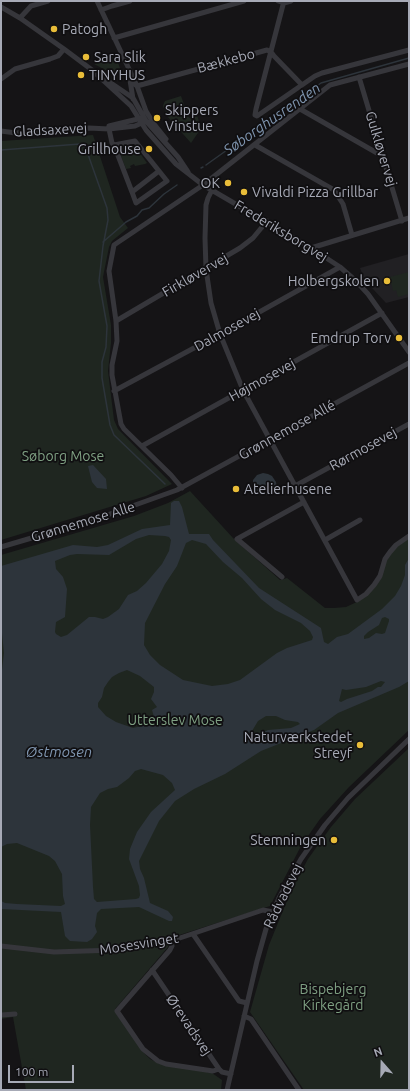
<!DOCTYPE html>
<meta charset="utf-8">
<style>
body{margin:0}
#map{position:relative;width:410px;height:1091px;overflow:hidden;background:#151416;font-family:Ubuntu,sans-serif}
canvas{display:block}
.frame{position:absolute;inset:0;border:2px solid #a7aab6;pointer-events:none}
.north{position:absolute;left:362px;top:1043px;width:40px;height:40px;-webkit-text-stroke:3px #100f11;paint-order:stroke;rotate:340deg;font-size:11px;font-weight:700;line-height:16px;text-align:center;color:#a7aab6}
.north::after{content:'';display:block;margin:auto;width:14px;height:18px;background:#a7aab6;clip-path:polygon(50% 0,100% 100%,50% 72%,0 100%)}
.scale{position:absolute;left:8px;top:1065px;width:66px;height:18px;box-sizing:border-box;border:2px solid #a7aab6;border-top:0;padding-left:5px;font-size:12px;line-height:14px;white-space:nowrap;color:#a7aab6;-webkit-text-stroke:3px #100f11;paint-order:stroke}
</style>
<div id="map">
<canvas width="410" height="1091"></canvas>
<div class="frame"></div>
<div class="north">N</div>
<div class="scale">100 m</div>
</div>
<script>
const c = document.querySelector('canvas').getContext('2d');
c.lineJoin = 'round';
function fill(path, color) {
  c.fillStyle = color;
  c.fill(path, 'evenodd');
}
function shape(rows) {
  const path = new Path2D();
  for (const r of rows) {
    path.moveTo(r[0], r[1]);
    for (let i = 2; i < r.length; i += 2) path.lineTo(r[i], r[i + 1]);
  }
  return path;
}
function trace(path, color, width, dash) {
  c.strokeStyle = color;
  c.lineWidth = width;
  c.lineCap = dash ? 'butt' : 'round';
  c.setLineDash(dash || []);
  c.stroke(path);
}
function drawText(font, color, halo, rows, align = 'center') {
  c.font = font + ' Ubuntu,sans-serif';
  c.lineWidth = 3.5;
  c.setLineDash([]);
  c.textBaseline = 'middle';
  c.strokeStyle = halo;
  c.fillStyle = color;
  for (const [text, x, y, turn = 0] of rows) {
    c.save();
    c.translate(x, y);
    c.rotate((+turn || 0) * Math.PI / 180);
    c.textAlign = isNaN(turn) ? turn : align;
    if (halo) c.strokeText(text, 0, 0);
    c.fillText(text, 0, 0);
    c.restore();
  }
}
const built = shape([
 [409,254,409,297,386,303,359,274,362,273,360,268]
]);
const green = shape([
 [115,54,121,71,115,75,94,64],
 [181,96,189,118,197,115,200,125,193,128,193,129,202,127,191,143,167,116,163,106,164,103,165,101],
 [93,135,120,217,128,228,112,241,109,247,103,277,111,325,111,343,108,371,114,420,118,429,172,484,146,496,1,540,1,141],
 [134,145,147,163,145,164,135,166,134,164,130,166,131,168,126,169,117,146],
 [409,272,409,294,398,297,396,290,393,291,390,277],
 [190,491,233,538,280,580,287,578,325,608,334,608,346,607,359,601,371,591,388,558,395,548,409,538,409,730,349,787,320,819,301,846,270,906,173,937,168,947,115,1009,143,1052,150,1059,158,1063,212,1073,222,1080,221,1090,26,1090,13,1017,1,1019,1,555,134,516,168,503],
 [409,748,409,1090,304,1090,250,1012,269,945,291,891,308,859,331,827,355,799]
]);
const water = shape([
 [93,465,106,479,107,489,97,488,92,482,88,466],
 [263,473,268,474,272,476,276,482,277,488,273,492,267,495,259,495,256,493,253,487,253,480,257,475],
 [174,501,179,501,182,507,189,534,209,534,213,540,259,588,321,628,324,642,328,644,337,637,348,634,382,609,395,596,401,586,405,575,405,565,409,558,409,681,399,687,338,713,314,730,261,751,225,774,194,789,175,801,159,821,139,861,140,869,144,878,150,903,168,911,173,917,172,921,169,921,139,907,101,909,97,913,95,926,97,932,92,939,87,942,70,941,65,936,61,912,1,909,1,901,5,903,17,904,61,906,65,904,63,896,62,874,55,861,49,856,17,843,7,844,1,847,1,678,4,653,1,624,1,566,73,545,97,547,108,545,142,529,170,525,171,503],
 [149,535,165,536,169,537,171,540,169,551,162,564,146,583,137,591,128,595,119,609,108,617,103,619,95,617,89,617,67,635,61,637,56,634,55,632,56,622,65,617,67,589,63,577,56,569,55,561,70,555,77,554,109,555,136,539],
 [192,540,206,544,223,562,242,578,261,599,275,610,301,623,310,631,313,637,312,640,287,648,277,653,240,680,228,684,212,686,183,680,160,665,150,655,144,645,145,623,165,584,177,566,186,543],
 [385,617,389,619,389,621,385,633,382,634,376,633,369,638,364,639,364,636,368,632,379,625,382,618],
 [127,670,140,676,154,687,154,692,151,699,157,707,152,710,154,717,152,720,142,726,133,728,116,722,106,716,98,707,98,703,102,697,104,688,108,682,112,677,119,673],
 [381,681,385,682,381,687,378,687,372,691,347,699,341,702,339,701,342,689,346,690,366,687],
 [266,716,276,716,285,720,298,722,300,724,291,728,268,730,249,740,249,736,258,721],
 [141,769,163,775,172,783,175,790,151,812,137,832,130,849,129,859,139,886,140,895,139,898,136,899,97,902,94,899,93,887,90,825,91,807,100,793,108,789,117,787,129,778,135,771]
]);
const stream = shape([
 [1,150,80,144,85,146,107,208,108,220,103,246,99,281,107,326,106,347,102,362,102,378,110,425,114,435,165,484],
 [206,165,321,83,409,58],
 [201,168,203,167],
 [103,242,126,222,137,216,142,210,149,208,164,194,177,185]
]);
const minor = shape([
 [97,1,137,86,146,111,154,124,166,139],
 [278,1,284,3,291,1],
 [284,1,256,109,255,115,257,116,315,76,322,73,409,50],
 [1,7,20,18,64,49,96,73],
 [101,10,112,6,130,1],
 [20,18,31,6,48,1],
 [114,38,244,1],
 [94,72,131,106,146,130,176,164,203,185,311,248,340,267,356,281,368,294,409,352],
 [102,77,133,98,146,121,178,157,188,172],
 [359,77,402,221],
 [1,79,15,69,50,59,58,56,64,49],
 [130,80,133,99],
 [131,81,137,86,267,50,271,52,274,56,302,85],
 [300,109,384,157],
 [109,126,142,118],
 [109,129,112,143,114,145,132,192,159,171,135,141,114,145],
 [1,131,16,133,89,128,109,129,135,126,144,122],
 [255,145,334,190,343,204,352,235],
 [212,190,208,198,206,205,205,238,206,269,211,303,220,334,243,390,357,600,366,594,374,585,380,576,385,559,390,552,396,545,409,536],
 [132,192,136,203,167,181,159,171],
 [311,248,409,218],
 [116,321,240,248,253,238,267,221],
 [114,391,220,334,340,267],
 [142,446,382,313],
 [295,486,409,424],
 [182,488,171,475,124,429,121,424,112,375,112,365,117,341,116,321,109,271,114,245,203,185,330,85,409,64],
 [325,540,360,520],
 [1,547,96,519,177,490,409,363],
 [282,577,237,539,304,502],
 [193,934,239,1001,247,1003],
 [171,941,172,946,170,950,117,1011,143,1049,158,1061,166,1064,213,1071,219,1069],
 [1,946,54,952,116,950,171,941,263,910,273,912],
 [152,970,219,1069,222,1072,231,1074],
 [1,1015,15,1014],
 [244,1016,251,1019,299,1090],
 [227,1090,257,961,266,929,279,898,301,859,325,825,348,798,409,739]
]);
const markers = [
 [54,29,4,"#e9bd39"],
 [86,57,4,"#e9bd39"],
 [81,75,4,"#e9bd39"],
 [157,118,4,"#e9bd39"],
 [149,149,4,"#e9bd39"],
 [228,183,4,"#e9bd39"],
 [244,192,4,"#e9bd39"],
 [387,281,4,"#e9bd39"],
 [399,338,4,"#e9bd39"],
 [236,489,4,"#e9bd39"],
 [360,745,4,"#e9bd39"],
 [334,840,4,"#e9bd39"]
];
const poiNames = [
 ["Patogh",62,29],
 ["Sara Slik",94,57],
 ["TINYHUS",89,75],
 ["Skippers",165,110],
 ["Vinstue",165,126],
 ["Grillhouse",141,149,"right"],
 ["OK",220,183,"right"],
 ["Vivaldi Pizza Grillbar",252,192],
 ["Holbergskolen",379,281,"right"],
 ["Emdrup Torv",391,338,"right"],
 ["Atelierhusene",244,489],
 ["Naturværkstedet",352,737,"right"],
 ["Streyf",352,753,"right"],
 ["Stemningen",326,840,"right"]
];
const streetNames = [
 ["Bækkebo",226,61,-15],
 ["Gladsaxevej",50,130,-3],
 ["Gulkløvervej",381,149,73],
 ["Frederiksborgvej",281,231,31],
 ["Firkløvervej",195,275,-30],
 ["Dalmosevej",227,330,-29],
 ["Højmosevej",262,380,-29],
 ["Grønnemose Allé",287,430,-29],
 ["Rørmosevej",363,449,-29],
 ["Grønnemose Alle",83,522,-17],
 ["Rådvadsvej",283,896,-64],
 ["Mosesvinget",139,944,-9],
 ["Ørevadsvej",189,1025,56]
];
const parkNames = [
 ["Søborg Mose",63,456],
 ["Utterslev Mose",175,720],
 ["Bispebjerg",333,989],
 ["Kirkegård",333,1005]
];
const waterNames = [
 ["Søborghusrenden",272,119,-35],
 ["Østmosen",59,752]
];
fill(built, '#212023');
fill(green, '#1f2620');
fill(water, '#2d343b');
trace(stream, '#2d343b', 1.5);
trace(minor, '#36363b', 5);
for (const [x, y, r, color] of markers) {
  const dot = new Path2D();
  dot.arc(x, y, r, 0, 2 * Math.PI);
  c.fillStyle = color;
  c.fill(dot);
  trace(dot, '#100f11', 1.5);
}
drawText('14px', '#a7aab6', '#100f11', poiNames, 'left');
drawText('14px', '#a7aab6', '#100f11', streetNames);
drawText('14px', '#7fa083', '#100f11', parkNames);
drawText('italic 15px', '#7f95af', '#100f11', waterNames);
</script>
